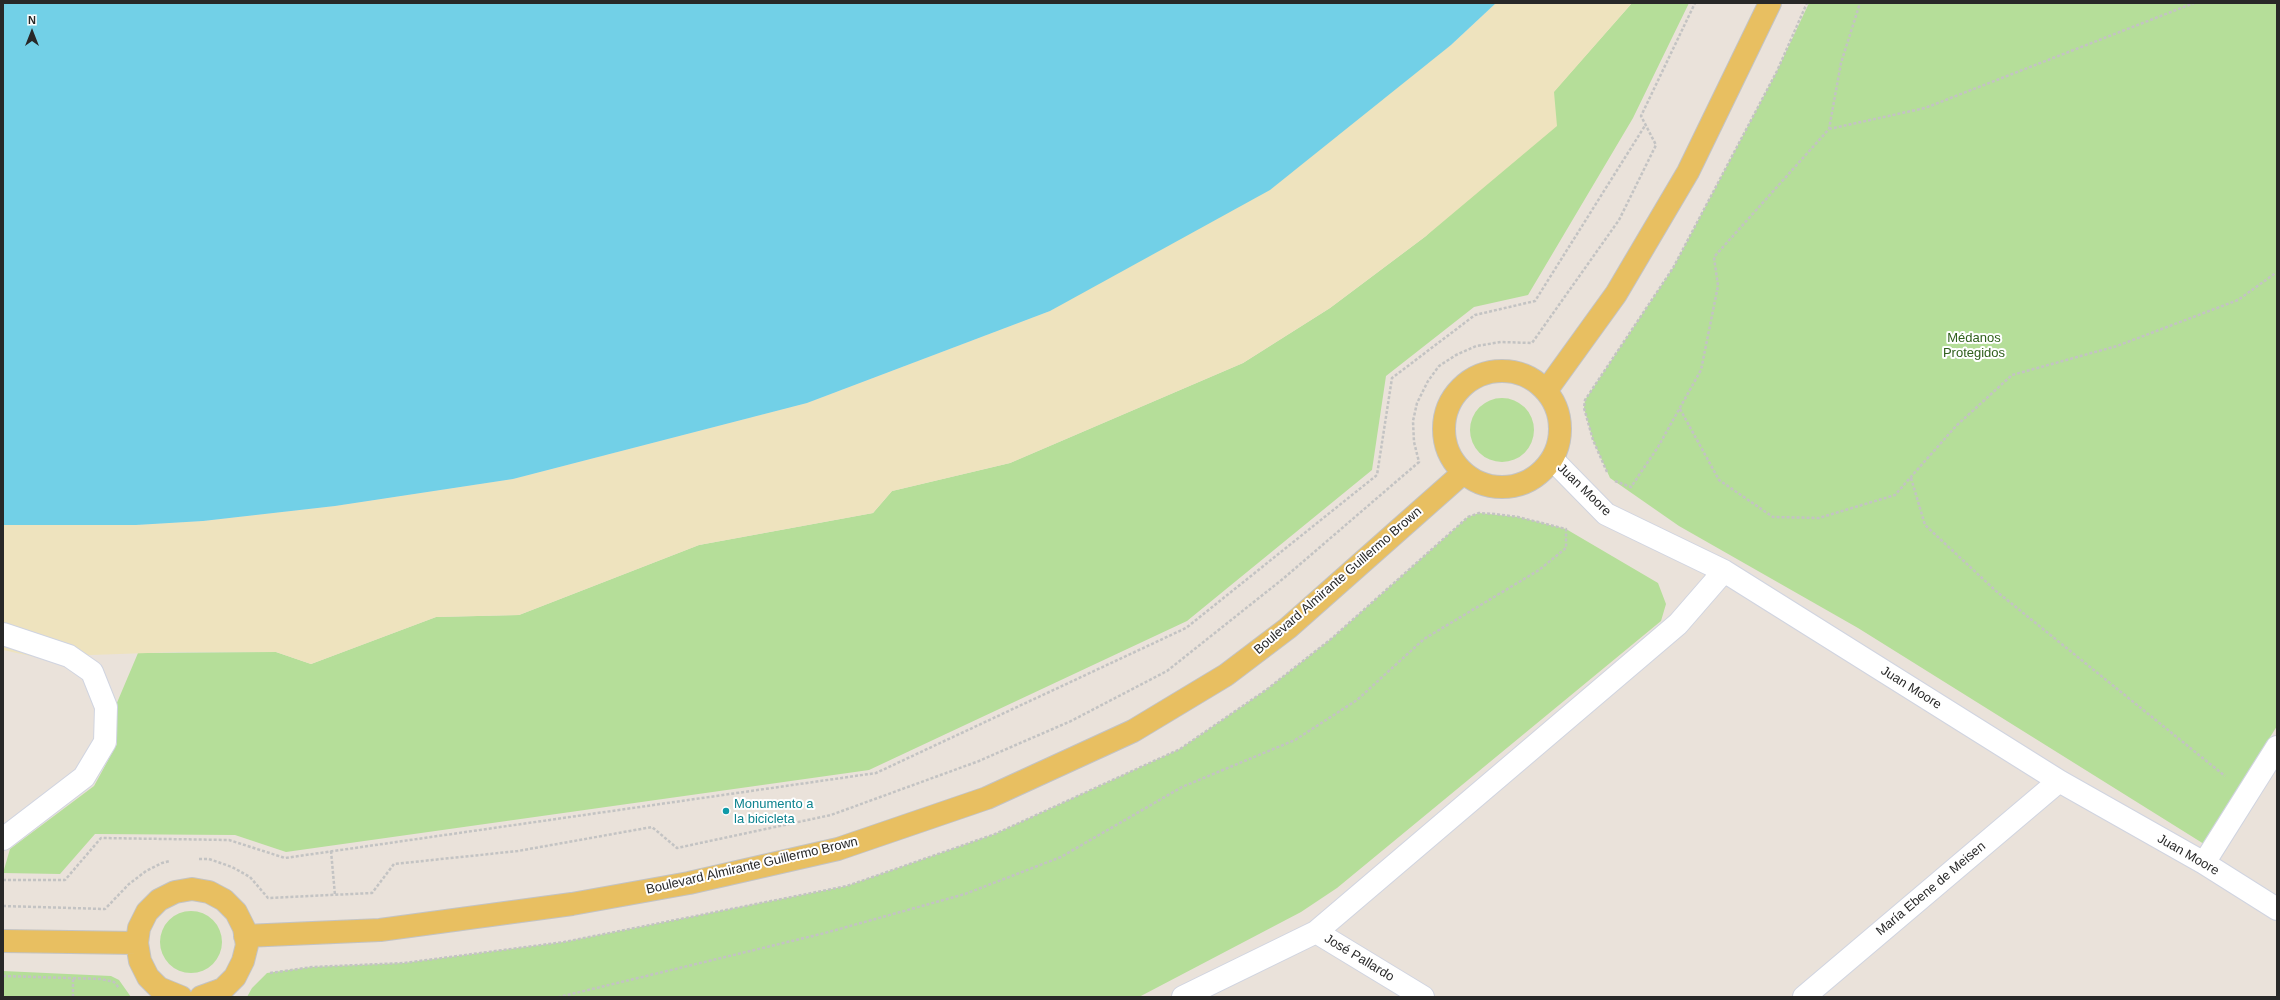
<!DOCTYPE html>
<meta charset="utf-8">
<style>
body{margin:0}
#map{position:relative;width:2280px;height:1000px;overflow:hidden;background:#eae2da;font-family:Arial,sans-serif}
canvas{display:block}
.frame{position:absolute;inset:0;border:4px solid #282828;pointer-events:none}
.north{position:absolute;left:12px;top:12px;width:40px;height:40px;-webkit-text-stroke:3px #fff;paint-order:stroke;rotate:0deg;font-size:11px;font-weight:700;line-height:16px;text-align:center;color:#282828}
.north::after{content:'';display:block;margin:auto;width:14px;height:18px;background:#282828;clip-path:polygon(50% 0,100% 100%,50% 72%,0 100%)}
</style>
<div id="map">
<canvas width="2280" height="1000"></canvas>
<div class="frame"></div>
<div class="north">N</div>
</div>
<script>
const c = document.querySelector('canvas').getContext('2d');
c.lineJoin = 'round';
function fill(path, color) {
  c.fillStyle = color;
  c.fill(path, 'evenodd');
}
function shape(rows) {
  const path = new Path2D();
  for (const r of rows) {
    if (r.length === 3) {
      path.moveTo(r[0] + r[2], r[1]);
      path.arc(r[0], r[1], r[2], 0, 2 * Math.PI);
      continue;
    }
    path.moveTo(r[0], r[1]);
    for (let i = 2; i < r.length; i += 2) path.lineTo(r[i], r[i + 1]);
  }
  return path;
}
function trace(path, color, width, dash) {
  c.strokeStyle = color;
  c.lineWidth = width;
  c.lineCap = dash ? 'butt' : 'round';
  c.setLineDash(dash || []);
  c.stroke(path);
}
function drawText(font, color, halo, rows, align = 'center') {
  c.font = font + ' Arial,sans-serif';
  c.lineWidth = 4;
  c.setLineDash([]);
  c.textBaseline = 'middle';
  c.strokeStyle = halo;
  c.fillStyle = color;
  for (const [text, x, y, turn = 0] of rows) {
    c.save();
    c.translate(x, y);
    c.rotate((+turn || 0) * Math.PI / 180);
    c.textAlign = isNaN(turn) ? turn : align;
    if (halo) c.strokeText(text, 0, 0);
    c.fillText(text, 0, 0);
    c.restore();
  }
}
const green = shape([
 [1632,3,1689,3,1633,118,1528,295,1474,307,1386,376,1372,470,1187,621,869,770,286,852,235,835,95,834,60,874,3,873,10,849,94,786,117,744,116,705,138,653,276,652,311,664,436,617,519,615,699,545,873,513,892,491,1010,463,1243,363,1330,308,1426,236],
 [1809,3,2277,3,2277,726,2204,844,1858,628,1679,526,1610,478,1593,440,1584,408,1585,400,1673,268,1777,71],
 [1502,430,32],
 [1479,513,1518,517,1566,529,1658,583,1666,604,1661,621,1337,888,1301,912,1139,997,247,997,252,988,267,973,312,967,404,963,564,942,847,886,995,834,1180,749,1266,690,1331,639,1468,517],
 [191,942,31],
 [3,971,111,976,119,980,131,997,3,997]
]);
const sand = shape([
 [1496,3,1632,3,1554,92,1557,126,1426,236,1330,308,1243,363,1010,463,892,491,873,513,699,545,519,615,436,617,311,664,276,652,176,652,35,657,3,650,3,525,136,525,203,521,335,506,513,479,807,403,1050,311,1451,45]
]);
const water = shape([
 [3,3,1496,3,1451,45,1270,190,1050,311,807,403,513,479,335,506,203,521,136,525,3,525]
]);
const path = shape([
 [1829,129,1925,108,2194,3],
 [1680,409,1719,480,1773,517,1819,518,1895,495,1956,426,2012,375,2117,346,2238,300,2277,272],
 [1607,472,1593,440,1584,408,1585,400,1673,268,1777,71,1807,3],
 [1911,478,1925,525,1996,591,2225,776],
 [1615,481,1631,487,1658,447,1701,370,1718,286,1714,257,1829,129,1841,63,1860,3],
 [331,851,335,895],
 [199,859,209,859,232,867,250,877,268,898,372,893,394,864,518,851,652,827,677,848,831,815,979,761,1071,721,1167,671,1284,578,1419,462,1414,442,1413,421,1417,403,1428,381,1439,366,1456,355,1476,346,1501,342,1532,343,1619,220,1656,145,1641,116,1695,3],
 [3,880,65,880,101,838,229,840,285,858,876,773,1186,628,1377,475,1392,378,1475,315,1535,301,1646,124],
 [3,906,105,909,129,884,146,871,162,863,170,861],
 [270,973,312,967,404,963,564,942,847,886,995,834,1180,749,1266,690,1331,639,1468,517,1479,513,1495,514,1518,517,1566,529,1566,548,1539,570,1424,639,1357,700,1295,740,1182,787,1061,857,965,894,825,933,559,997],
 [3,976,101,979,114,982,119,988],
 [73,979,73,997]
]);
const minor = shape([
 [1552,459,1606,514,1724,571,2059,781,2204,863,2277,909],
 [3,634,69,656,92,672,106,707,105,742,84,777,3,839],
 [2204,863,2277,747],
 [1316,932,1423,997],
 [1183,997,1316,932,1678,624,1724,571],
 [1804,997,2059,781]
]);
const major = shape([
 [1502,429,58],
 [1546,391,1616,294,1688,172,1770,3],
 [245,936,380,930,572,904,689,883,838,849,987,798,1133,731,1226,675,1288,628,1463,473],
 [3,941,137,943],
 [181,997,159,988,148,977,140,961,137,943,139,928,147,912,159,900,175,892,192,889,209,892,224,900,236,912,244,928,247,945,243,961,235,977,223,989,201,997]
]);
const markers = [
 [726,811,4,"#0f9aa8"]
];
const parkNames = [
 ["Médanos",1974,338],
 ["Protegidos",1974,353]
];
const streetNames = [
 ["Juan Moore",1584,490,44],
 ["Boulevard Almirante Guillermo Brown",1338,581,-41],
 ["Juan Moore",1911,688,32],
 ["Juan Moore",2188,855,30],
 ["Boulevard Almirante Guillermo Brown",752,866,-13],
 ["María Ebene de Meisen",1931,889,-40],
 ["José Pallardo",1359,958,31]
];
const cultureNames = [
 ["Monumento a",734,804],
 ["la bicicleta",734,819]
];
fill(green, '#b5de99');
fill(sand, '#eee3be');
fill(water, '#72d0e7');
trace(minor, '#d0d4e0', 24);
trace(major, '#c3c3c3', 24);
trace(path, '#c3c3c3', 2.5, [3, 2]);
trace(minor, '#fff', 22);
trace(major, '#e8bf61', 22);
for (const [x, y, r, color] of markers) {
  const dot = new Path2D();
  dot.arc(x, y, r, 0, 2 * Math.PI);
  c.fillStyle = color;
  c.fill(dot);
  trace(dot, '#fff', 1.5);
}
drawText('13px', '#30601d', '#fff', parkNames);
drawText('13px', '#282828', '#fff', streetNames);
drawText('13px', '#0d838f', '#fff', cultureNames, 'left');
</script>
